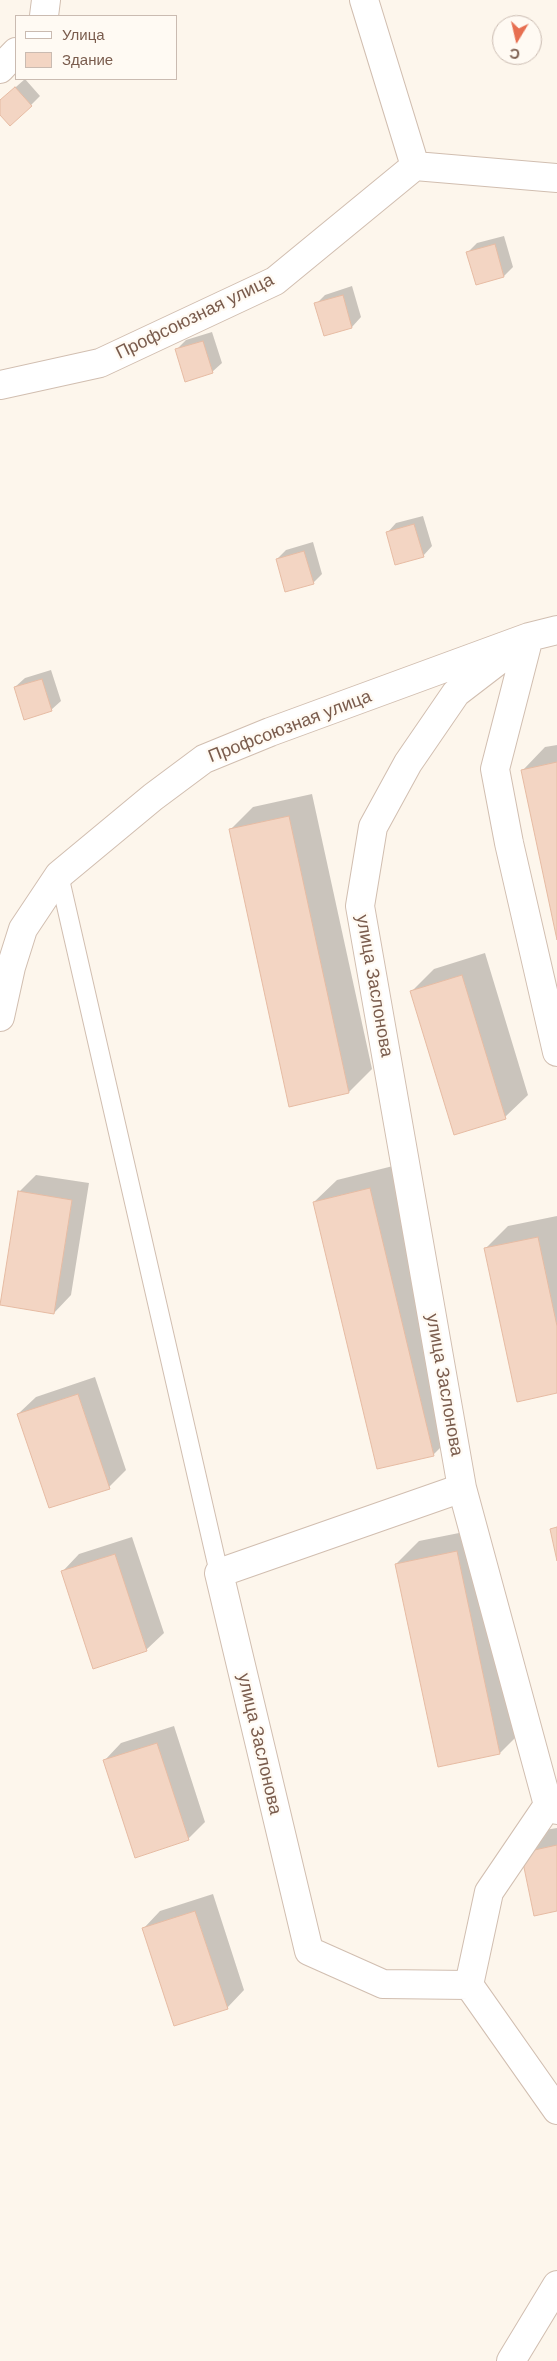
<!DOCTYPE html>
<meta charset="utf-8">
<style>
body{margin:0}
#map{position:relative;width:557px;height:2361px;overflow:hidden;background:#fdf6ec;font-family:Arial,sans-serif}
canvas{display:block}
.legend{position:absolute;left:15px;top:15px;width:162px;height:65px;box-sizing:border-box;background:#fffaf3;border:1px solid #cabbb1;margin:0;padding:6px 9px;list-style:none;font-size:15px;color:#7a5c4d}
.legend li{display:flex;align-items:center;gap:10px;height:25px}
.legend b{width:25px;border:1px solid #cabbb1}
.north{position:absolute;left:492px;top:15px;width:50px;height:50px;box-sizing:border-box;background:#fffaf3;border:1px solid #cabbb1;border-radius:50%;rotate:189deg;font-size:14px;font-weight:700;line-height:20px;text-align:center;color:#7a5c4d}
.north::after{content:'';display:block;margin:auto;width:18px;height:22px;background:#e76f51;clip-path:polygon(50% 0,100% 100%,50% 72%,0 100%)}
</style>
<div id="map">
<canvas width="557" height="2361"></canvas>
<ul class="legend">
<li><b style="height:6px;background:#fff"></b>Улица</li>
<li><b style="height:14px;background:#f3d5c3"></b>Здание</li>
</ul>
<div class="north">С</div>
</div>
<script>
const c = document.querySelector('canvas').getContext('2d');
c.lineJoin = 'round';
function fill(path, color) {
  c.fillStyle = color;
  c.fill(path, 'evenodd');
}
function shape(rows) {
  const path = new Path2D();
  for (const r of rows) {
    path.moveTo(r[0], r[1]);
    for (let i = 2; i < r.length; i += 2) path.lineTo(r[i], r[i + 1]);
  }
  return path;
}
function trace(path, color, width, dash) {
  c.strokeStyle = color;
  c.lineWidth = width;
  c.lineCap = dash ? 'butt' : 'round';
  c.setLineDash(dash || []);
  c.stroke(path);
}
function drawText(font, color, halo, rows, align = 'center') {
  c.font = font + ' Arial,sans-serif';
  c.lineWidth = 4.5;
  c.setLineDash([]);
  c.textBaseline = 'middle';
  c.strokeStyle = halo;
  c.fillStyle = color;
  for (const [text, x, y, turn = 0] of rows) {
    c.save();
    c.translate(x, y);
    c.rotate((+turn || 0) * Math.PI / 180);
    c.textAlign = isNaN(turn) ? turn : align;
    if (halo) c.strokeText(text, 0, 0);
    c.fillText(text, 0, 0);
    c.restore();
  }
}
const shadow = shape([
 [25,79,40,96,31,105,0,113,0,101],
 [504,236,513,267,504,276,477,284,468,252,477,243],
 [352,286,361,317,352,327,325,334,316,304,325,295],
 [212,332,222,363,212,372,177,349,186,340],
 [423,516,432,546,423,556,387,533,396,523],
 [313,542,322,574,313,583,277,559,286,550],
 [51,670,61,701,51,710,15,687,25,678],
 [557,745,557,934,523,770,545,747],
 [312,794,372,1069,349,1092,230,830,253,807],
 [485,953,528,1095,505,1117,411,992,434,969],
 [393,1166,456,1432,433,1455,314,1202,337,1180],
 [36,1175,89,1183,71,1295,54,1313,19,1192],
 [557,1216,557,1392,485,1249,508,1226],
 [95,1377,126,1470,109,1487,18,1414,36,1397],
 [479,1529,523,1730,500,1753,396,1564,419,1541],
 [132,1537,164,1633,146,1650,62,1572,79,1554],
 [174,1726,205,1822,188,1839,104,1761,121,1743],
 [557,1828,557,1910,522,1853,545,1830],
 [213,1894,244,1990,227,2008,143,1929,160,1911]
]);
const building = shape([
 [15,87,32,106,10,126,0,115,0,100,15,87],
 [495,244,504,277,476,285,466,252,495,244],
 [343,295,352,328,324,336,314,303,343,295],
 [203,341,213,373,185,382,175,349,203,341],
 [414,524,424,557,395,565,386,532,414,524],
 [304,551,314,584,285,592,276,559,304,551],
 [42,679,52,711,24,720,14,687,42,679],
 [557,762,557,940,521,770,557,762],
 [289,816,349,1093,289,1107,229,829,289,816],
 [462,975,506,1119,454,1135,410,991,462,975],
 [370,1188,434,1456,377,1469,313,1202,370,1188],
 [18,1191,72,1200,54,1314,0,1305,18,1191],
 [538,1237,557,1326,557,1393,517,1402,484,1248,538,1237],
 [78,1394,110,1489,49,1508,17,1414,78,1394],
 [557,1527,557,1561,550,1529,557,1527],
 [457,1551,500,1754,438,1767,395,1564,457,1551],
 [115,1554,147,1651,93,1669,61,1571,115,1554],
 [157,1743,189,1840,135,1858,103,1760,157,1743],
 [557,1845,557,1911,534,1916,521,1853,557,1845],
 [195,1911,228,2009,174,2026,142,1928,195,1911]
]);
const service = shape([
 [59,875,219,1573]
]);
const minor = shape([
 [364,0,415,166],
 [44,16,46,0],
 [0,69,16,52],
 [0,385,100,363,275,281,415,166,557,178],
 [529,637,456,693,408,763,373,827,360,906,462,1488,548,1805],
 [529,637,495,769,509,843,557,1052],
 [0,1017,11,967,23,929,59,875,153,797,204,759,270,732,529,637,557,630],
 [462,1488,219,1573,309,1951,383,1984,469,1985],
 [557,1810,548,1805,489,1892,469,1985,557,2110],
 [511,2361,557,2285]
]);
const streetNames = [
 ["Профсоюзная улица",195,317,-26],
 ["Профсоюзная улица",290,727,-21],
 ["улица Заслонова",374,986,80],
 ["улица Заслонова",444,1385,80],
 ["улица Заслонова",259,1744,77]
];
fill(shadow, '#0003');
fill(building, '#f3d5c3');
trace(building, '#e6bba3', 1);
trace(service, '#d1beb0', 20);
trace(minor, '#d1beb0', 30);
trace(service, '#fff', 18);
trace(minor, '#fff', 28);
drawText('18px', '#7a5c4d', '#fffaf3', streetNames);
</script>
